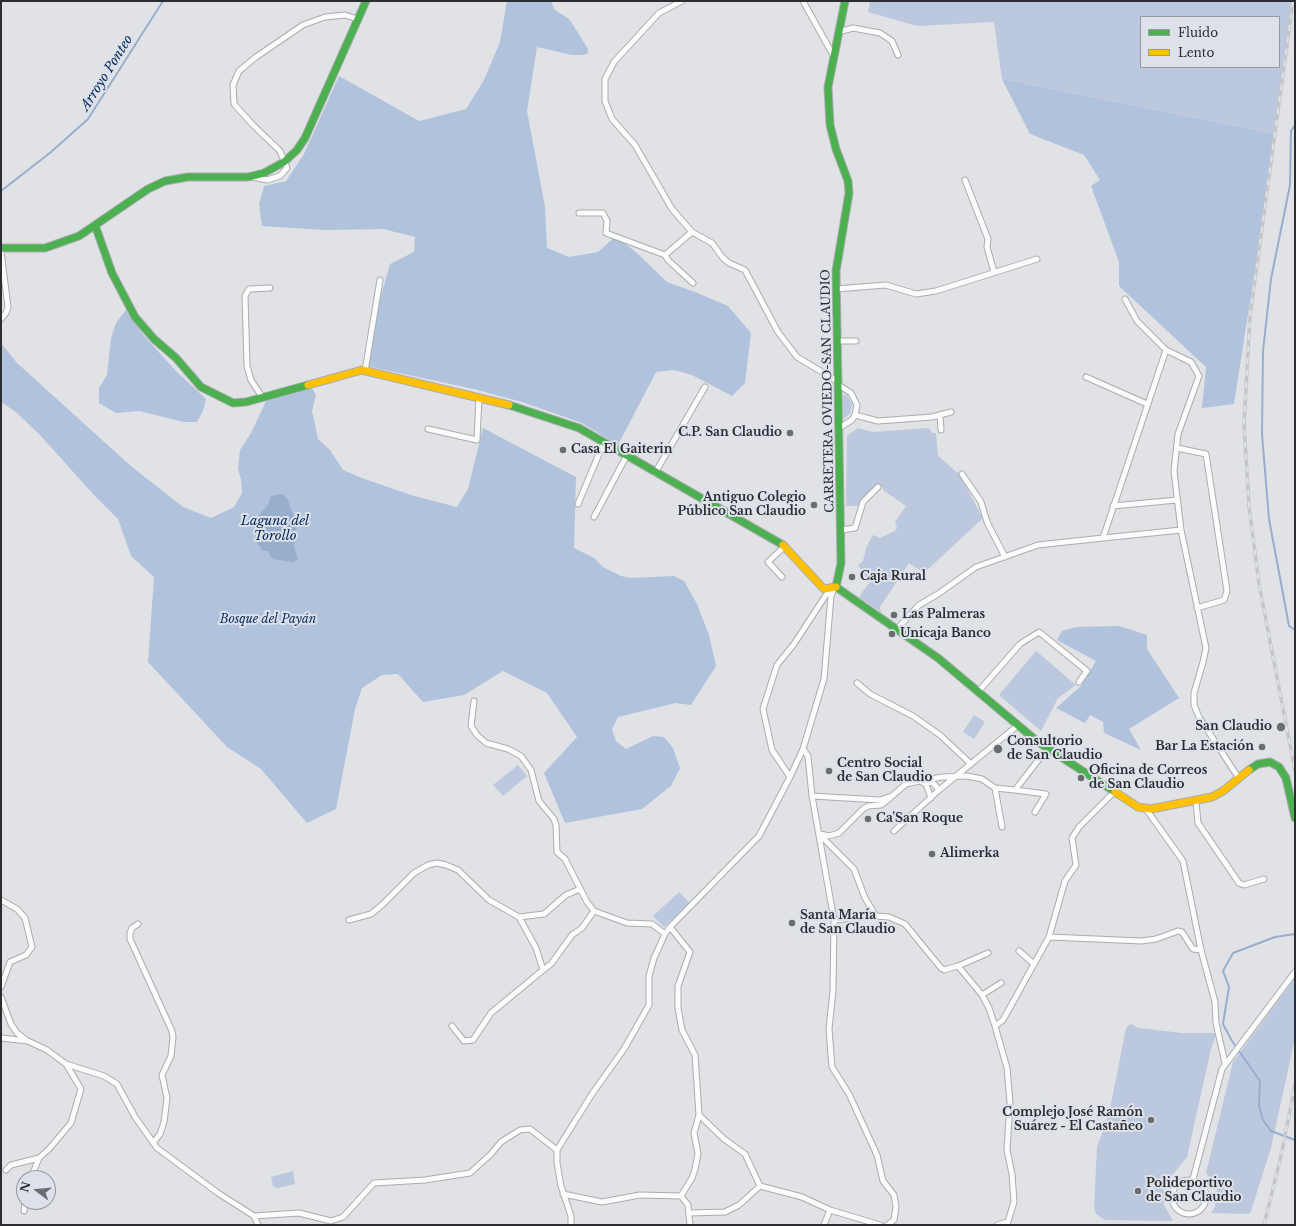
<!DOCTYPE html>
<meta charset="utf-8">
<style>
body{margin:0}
#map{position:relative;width:1296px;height:1226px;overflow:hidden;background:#e0e2e6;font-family:"Libre Baskerville",serif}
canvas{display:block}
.frame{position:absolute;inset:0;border:2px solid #2b2d30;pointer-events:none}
.legend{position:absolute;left:1140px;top:16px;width:140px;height:52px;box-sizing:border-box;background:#dde1e9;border:1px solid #96999f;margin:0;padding:5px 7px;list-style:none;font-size:12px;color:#2b2d30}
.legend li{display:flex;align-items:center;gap:8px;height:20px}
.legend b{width:20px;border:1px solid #96999f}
.north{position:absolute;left:16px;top:1170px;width:40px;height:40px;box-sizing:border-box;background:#dde1e9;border:1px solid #96999f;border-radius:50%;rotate:286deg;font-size:11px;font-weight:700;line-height:16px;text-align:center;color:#2b2d30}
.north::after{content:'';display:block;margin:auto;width:14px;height:18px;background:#6a6c70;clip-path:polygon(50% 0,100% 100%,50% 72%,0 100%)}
</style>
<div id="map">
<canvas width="1296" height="1226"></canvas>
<div class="frame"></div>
<ul class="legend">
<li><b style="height:5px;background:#4caf50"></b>Fluido</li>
<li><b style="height:5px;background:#ffc107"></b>Lento</li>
</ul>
<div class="north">N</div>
</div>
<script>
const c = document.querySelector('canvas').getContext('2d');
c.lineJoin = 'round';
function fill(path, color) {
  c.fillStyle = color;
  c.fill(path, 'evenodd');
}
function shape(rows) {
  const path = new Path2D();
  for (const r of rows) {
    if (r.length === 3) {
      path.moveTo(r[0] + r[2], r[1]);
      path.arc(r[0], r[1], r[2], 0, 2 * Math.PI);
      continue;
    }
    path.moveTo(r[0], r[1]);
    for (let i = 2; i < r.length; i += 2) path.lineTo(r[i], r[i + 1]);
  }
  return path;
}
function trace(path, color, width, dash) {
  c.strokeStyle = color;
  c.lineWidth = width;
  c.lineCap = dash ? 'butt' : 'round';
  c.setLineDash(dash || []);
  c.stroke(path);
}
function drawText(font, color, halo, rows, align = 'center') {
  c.font = font + ' "Libre Baskerville",serif';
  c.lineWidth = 4;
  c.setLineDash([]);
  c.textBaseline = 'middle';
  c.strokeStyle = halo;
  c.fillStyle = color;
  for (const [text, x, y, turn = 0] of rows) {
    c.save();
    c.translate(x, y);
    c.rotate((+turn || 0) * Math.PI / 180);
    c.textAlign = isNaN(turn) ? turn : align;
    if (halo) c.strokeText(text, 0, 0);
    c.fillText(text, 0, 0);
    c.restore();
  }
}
const green = shape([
 [870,1,1293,1,1276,134,1002,79,994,22,917,26,868,12],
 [1141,17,1279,17,1279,67,1141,67],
 [843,395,847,395,852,404,850,414,843,419],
 [858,428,873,432,929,428,932,433,936,433,938,456,959,474,983,518,924,573,909,563,880,607,881,612,859,597,868,584,870,584,858,565,863,561,866,548,873,535,880,538,895,531,897,528,895,522,906,506,884,491,880,484,864,497,860,506,846,506,847,436],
 [1036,651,1076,685,1058,698,1041,731,999,695],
 [974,715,985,722,974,739,963,732],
 [518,765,527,776,503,796,493,785],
 [679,892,690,903,664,927,653,916],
 [1295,978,1295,1038,1271,1148,1250,1214,1211,1213,1215,1207,1217,1190,1214,1183,1206,1173,1233,1062],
 [1131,1024,1139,1028,1182,1033,1213,1033,1216,1035,1211,1049,1187,1157,1166,1183,1164,1190,1164,1205,1173,1221,1105,1220,1096,1214,1094,1208,1097,1147,1109,1114,1126,1028],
 [293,1171,295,1184,277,1188,273,1186,271,1177]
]);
const forest = shape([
 [507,1,551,1,554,9,570,20,588,49,588,53,584,55,572,55,537,47,527,111,545,207,547,248,569,257,598,252,616,236,639,255,667,282,695,292,728,306,751,333,745,383,732,396,692,375,674,370,656,372,618,445,582,423,522,402,474,389,366,366,372,327,390,264,414,252,415,237,383,229,326,230,262,226,259,204,264,186,286,181,304,154,339,76,419,121,466,109,484,80,500,42],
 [1002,79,1276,134,1234,404,1202,408,1206,367,1119,286,1119,262,1091,186,1100,180,1084,155,1030,134],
 [126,310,145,337,176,371,206,399,203,411,197,422,184,422,139,411,116,413,99,403,99,388,107,375,111,338,116,323],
 [1,343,17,363,132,467,183,507,211,518,234,507,242,493,241,479,238,469,240,450,251,433,267,399,311,387,316,395,312,411,318,439,330,450,343,470,362,478,414,496,457,507,468,489,483,428,576,477,574,548,594,558,603,567,621,576,630,578,674,576,684,581,697,604,709,635,716,666,691,705,676,703,618,717,612,729,616,741,626,749,653,736,664,737,673,748,680,768,671,786,642,809,565,823,544,773,577,737,547,693,503,671,464,695,423,702,398,674,382,675,362,688,355,709,336,809,307,823,261,769,227,747,148,662,154,577,131,556,118,519,93,494,41,436,16,412,1,402],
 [1119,626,1147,635,1147,649,1179,698,1129,729,1141,750,1104,733,1103,722,1090,715,1085,723,1056,708,1081,686,1096,661,1057,640,1062,631,1076,627]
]);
const water = shape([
 [282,494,287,498,296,522,294,547,298,559,293,562,272,559,268,551,262,551,257,542,257,521,259,515,268,505,271,496]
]);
const stream = shape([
 [1295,125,1291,131,1290,185,1271,279,1263,351,1262,434,1269,519,1289,626,1295,630],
 [1,191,51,152,88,119,163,1],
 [1295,934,1275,937,1233,953,1223,971,1229,987,1223,1024,1232,1041,1260,1081,1259,1106,1263,1120,1271,1131,1295,1140],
 [1295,1225,1295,1224]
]);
const street = shape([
 [682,1,659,13,614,62,605,79,605,101,612,119,635,145,672,209,692,232,712,243,723,258,729,263,745,270,778,332,797,357,837,381],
 [803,1,833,55],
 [838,32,853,28,880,33,892,41,898,55],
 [252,177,267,180,280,176,287,168,280,151,253,125,234,104,233,85,239,71,256,57,303,25,325,17,345,15,357,19],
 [965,180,988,239,987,247,994,272],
 [579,213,603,213,607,221,606,233,665,255,692,232],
 [1,252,8,307,6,313,1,319],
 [665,255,668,260,693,283],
 [836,289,886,285,916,294,936,291,1037,259],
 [1125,299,1137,321,1166,350],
 [837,341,856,341],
 [365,371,380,280],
 [1086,377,1147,404],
 [837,384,851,393,857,405,855,415,852,420,839,428],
 [262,397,251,380,247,366,245,296,249,289,270,288],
 [855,415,878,421,932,417,951,412],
 [940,416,941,430],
 [428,429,477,440,479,397],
 [1177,448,1206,454,1227,591,1224,600,1197,608],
 [655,473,705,387],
 [962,474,981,502,987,522,1005,557],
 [578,504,604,442],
 [1113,506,1177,500],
 [594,517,627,455],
 [841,530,855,528,863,502,878,487],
 [1103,538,1181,530],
 [782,577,768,562,785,546],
 [898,628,919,605,938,594,976,567,1038,545,1103,538,1166,350,1191,362,1199,376,1178,434,1174,471,1181,530,1206,648,1203,662,1194,693,1194,705,1199,717,1238,777],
 [857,683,870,694,913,716,940,735,971,764],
 [978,692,1020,644,1039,632,1087,671,1079,682],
 [474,701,471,726,477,735,486,743,508,749,521,756,531,770,539,801,554,819,556,825,557,852,565,859,587,902,594,911,627,923,652,924,665,934],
 [803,749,808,756,812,796,834,920,833,991,829,1029,832,1067,849,1094,877,1155,883,1181,894,1195,896,1207,894,1220,887,1225],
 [790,777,772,750,763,709,777,665,794,644,826,595,834,589],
 [925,781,933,783,939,790],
 [922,782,926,784,931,798],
 [995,788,1015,790],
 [812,796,880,800,892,796,906,784,915,782,942,777,967,776,982,779,995,788,1002,827],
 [1196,801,1198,823,1239,883,1244,885,1264,879],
 [1146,809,1183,861,1201,950,1215,1002,1216,1023,1225,1063],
 [1035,812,1046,794,1015,790,1047,749],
 [894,831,939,790,1017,726],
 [819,834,854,869,865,898,876,916,889,917,905,924,941,968,944,970,958,966,982,995,989,1008,995,1026,1003,1020,1049,937,1065,881,1076,865,1072,838,1079,827,1114,792],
 [820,834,829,836,839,833,863,809,868,806,881,805,890,798],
 [1,900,17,909,25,918,32,947,26,955,10,962,1,987],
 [519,917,536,948,543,970,551,964,572,935,582,928,594,911],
 [349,920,371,914,382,905,414,873,428,865,437,863,446,865,458,870,489,900,519,917,544,914,566,895,580,889],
 [834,920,876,916],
 [138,924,132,928,130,933,130,939,172,1031,173,1037,171,1056,162,1075,167,1098,164,1122,160,1134,153,1143],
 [670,927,690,952,678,986,678,1008,682,1030,695,1055,699,1115,724,1139,745,1154,760,1186,802,1197,830,1210,880,1225],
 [1049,937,1142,941,1156,939,1178,931,1182,932,1193,949,1201,950],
 [1019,951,1034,964],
 [958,966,988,953],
 [982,995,1001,983],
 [1,997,11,1024,17,1033,26,1040],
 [452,1026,464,1041,473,1040,491,1013,543,970],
 [995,1026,1007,1068,1010,1102,1007,1150,1012,1174,1014,1202,1007,1225],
 [1,1038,28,1041,47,1050,66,1064,81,1089,71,1123,49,1149,39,1158,11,1165,6,1170],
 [66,1064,104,1076,117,1084,135,1117,157,1148,218,1193,254,1216,258,1225],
 [31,1178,39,1158],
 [1193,1179,1222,1069,1295,972],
 [1189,1197,17],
 [563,1194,602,1202,640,1195,681,1196],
 [24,1211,25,1202],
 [689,1213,725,1212,739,1205,760,1186],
 [254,1216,299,1213,331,1221,343,1217,374,1183,425,1180,470,1173,490,1155,501,1142,520,1130,530,1129,557,1150],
 [571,1225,571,1216,561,1186,557,1163,557,1150,592,1094,624,1049,649,1005,649,976,654,958,665,934,670,927,759,836,790,777,803,749,824,679,831,596,834,588],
 [690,1225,688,1205,681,1196,692,1178,695,1169,698,1154,694,1133,699,1115],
 [824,1225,830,1210],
 [997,1225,1007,1222]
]);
const fast = shape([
 [95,225,112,273,135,317,154,339,176,358,201,387,233,403,246,402,308,385],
 [1,248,45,248,79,236,148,189,165,181,188,177,248,177,264,173,284,162,297,150,305,138,366,1],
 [509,405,579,428,783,545],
 [836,587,841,563,836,271,849,193,848,181,836,149,830,125,828,87,845,1],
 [836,587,938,658,1038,742,1115,792],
 [1249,770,1258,764,1270,762,1279,767,1286,778,1295,818]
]);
const slow = shape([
 [308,385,362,370,509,405],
 [783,545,824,589,836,587],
 [1115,792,1138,807,1151,809,1212,797,1223,791,1249,770]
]);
const rail = shape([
 [1293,1,1250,316,1244,424,1249,506,1259,584,1295,771],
 [1264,1225,1281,1156,1295,1085]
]);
const markers = [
 [790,433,4,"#6a6c70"],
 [563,450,4,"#6a6c70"],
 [814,505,4,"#6a6c70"],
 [852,577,4,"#6a6c70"],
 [894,615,4,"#6a6c70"],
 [892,634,4,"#6a6c70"],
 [1281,727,5,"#6a6c70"],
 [1262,747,4,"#6a6c70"],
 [998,749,5,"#6a6c70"],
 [829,771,4,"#6a6c70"],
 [1081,778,4,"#6a6c70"],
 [868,819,4,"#6a6c70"],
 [932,854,4,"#6a6c70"],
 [792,923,4,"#6a6c70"],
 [1151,1120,4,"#6a6c70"],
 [1138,1191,4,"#6a6c70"]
];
const streetNames = [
 ["CARRETERA OVIEDO-SAN CLAUDIO",828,391,-91]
];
const poiNames = [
 ["C.P. San Claudio",782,433,"right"],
 ["Casa El Gaiterin",571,450],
 ["Antiguo Colegio",806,498,"right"],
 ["Público San Claudio",806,512,"right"],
 ["Caja Rural",860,577],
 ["Las Palmeras",902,615],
 ["Unicaja Banco",900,634],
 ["San Claudio",1272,727,"right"],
 ["Consultorio",1007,742],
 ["de San Claudio",1007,756],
 ["Bar La Estación",1254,747,"right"],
 ["Centro Social",837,764],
 ["de San Claudio",837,778],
 ["Oficina de Correos",1089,771],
 ["de San Claudio",1089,785],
 ["Ca'San Roque",876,819],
 ["Alimerka",940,854],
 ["Santa María",800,916],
 ["de San Claudio",800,930],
 ["Complejo José Ramón",1143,1113,"right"],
 ["Suárez - El Castañeo",1143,1127,"right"],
 ["Polideportivo",1146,1184],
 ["de San Claudio",1146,1198]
];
const parkNames = [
 ["Bosque del Payán",268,620]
];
const waterNames = [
 ["Arroyo Ponteo",107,73,-58],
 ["Laguna del",275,521],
 ["Torollo",275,536]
];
fill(green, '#bbc8dd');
fill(forest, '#b1c2dc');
fill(water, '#99adcd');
trace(stream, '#99adcd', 2);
trace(street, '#aaacae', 7);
trace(fast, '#aaacae', 9);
trace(slow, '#aaacae', 9);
trace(street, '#fafbfb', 5);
trace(fast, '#4caf50', 7);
trace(slow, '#ffc107', 7);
trace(rail, '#c6c6c7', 3.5);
trace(rail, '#dde1e9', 2, [6]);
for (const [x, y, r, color] of markers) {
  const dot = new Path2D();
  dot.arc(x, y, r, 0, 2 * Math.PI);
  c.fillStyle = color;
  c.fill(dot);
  trace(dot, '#dde1e9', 1.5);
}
drawText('12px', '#2b2d30', '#dde1e9', streetNames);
drawText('bold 12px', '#2b2d30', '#dde1e9', poiNames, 'left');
drawText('italic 12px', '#0c2f65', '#dde1e9', parkNames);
drawText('italic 13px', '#03265b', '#dde1e9', waterNames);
</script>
